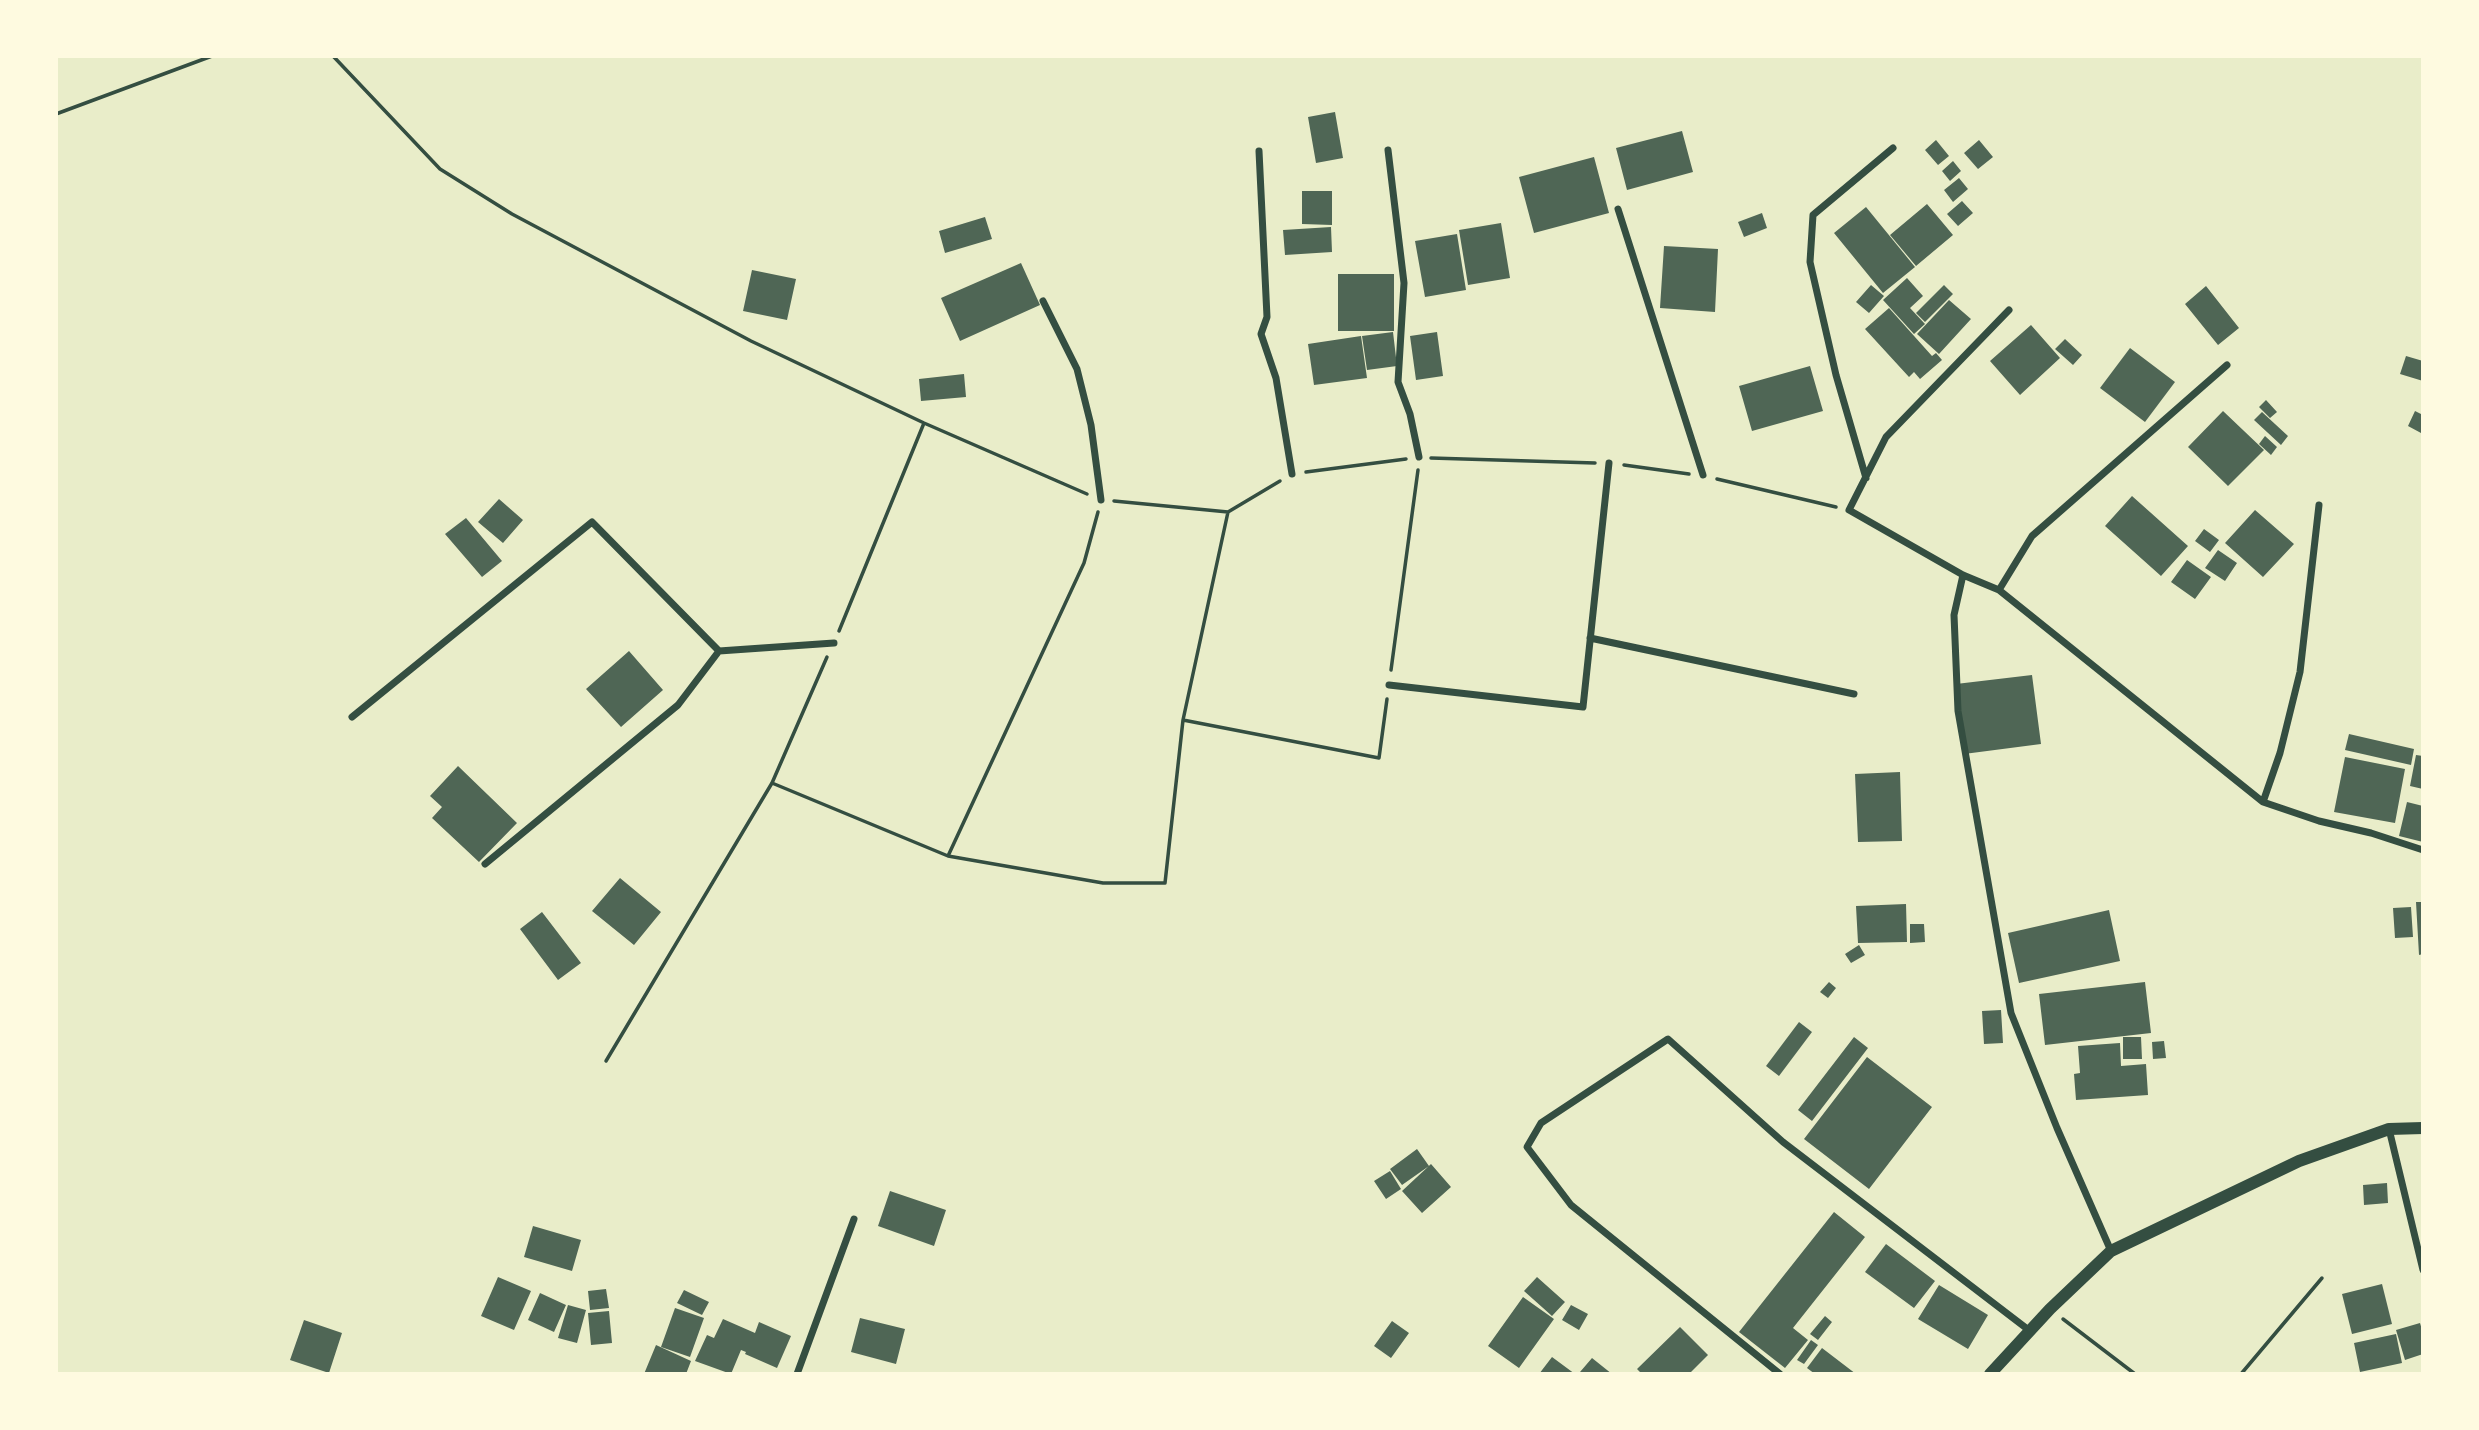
<!DOCTYPE html>
<style>
body{margin:0}
#map{position:relative;width:2479px;height:1430px;overflow:hidden;background:#e9edc9;font-family:"Golos Text",sans-serif}
canvas{display:block}
.frame{position:absolute;inset:0;border:58px solid #fefae0;pointer-events:none}
</style>
<div id="map">
<canvas width="2479" height="1430"></canvas>
<div class="frame"></div>
</div>
<script>
const c = document.querySelector('canvas').getContext('2d');
c.lineJoin = 'round';
function fill(path, color) {
  c.fillStyle = color;
  c.fill(path, 'evenodd');
}
function shape(rows) {
  const path = new Path2D();
  for (const r of rows) {
    path.moveTo(r[0], r[1]);
    for (let i = 2; i < r.length; i += 2) path.lineTo(r[i], r[i + 1]);
  }
  return path;
}
function trace(path, color, width, dash) {
  c.strokeStyle = color;
  c.lineWidth = width;
  c.lineCap = dash ? 'butt' : 'round';
  c.setLineDash(dash || []);
  c.stroke(path);
}
const building = shape([
 [1335,112,1343,158,1316,163,1308,117],
 [1682,131,1693,172,1627,190,1616,148],
 [1936,140,1949,156,1938,165,1925,150],
 [1979,140,1993,157,1978,169,1964,153],
 [1594,157,1609,213,1534,233,1519,177],
 [1953,161,1961,171,1950,181,1942,171],
 [1959,178,1968,189,1953,202,1944,190],
 [1302,191,1332,191,1332,225,1302,224],
 [1962,201,1973,213,1958,226,1947,214],
 [1927,204,1953,235,1916,266,1890,235],
 [1866,207,1915,267,1883,293,1834,233],
 [1762,213,1767,228,1744,237,1738,222],
 [985,217,992,239,945,253,939,231],
 [1501,223,1510,278,1468,285,1459,230],
 [1331,227,1332,252,1285,255,1283,230],
 [1457,234,1466,290,1425,297,1415,241],
 [1664,246,1718,249,1715,312,1660,308],
 [1021,263,1040,305,960,341,941,298],
 [752,270,796,279,787,320,743,311],
 [1338,274,1394,274,1394,331,1338,331],
 [1907,278,1923,296,1910,308,1925,324,1914,334,1883,300],
 [1871,285,1884,296,1869,313,1856,302],
 [1944,285,1953,294,1925,322,1916,313],
 [2206,286,2239,328,2218,345,2185,304],
 [1949,300,1971,319,1939,354,1917,334],
 [1889,308,1932,356,1936,353,1942,360,1920,379,1914,372,1909,377,1865,329],
 [2031,325,2060,358,2020,395,1990,361],
 [1393,332,1397,366,1367,370,1362,336],
 [1437,332,1443,376,1416,380,1410,336],
 [1361,336,1367,378,1314,385,1308,344],
 [2065,339,2082,355,2073,365,2055,349],
 [2130,348,2175,382,2145,422,2100,388],
 [2406,356,2423,361,2423,381,2400,374],
 [1810,366,1823,411,1752,431,1739,386],
 [964,374,966,397,921,401,919,379],
 [2266,400,2277,412,2270,418,2259,407],
 [2223,411,2264,450,2228,486,2188,447],
 [2415,411,2423,415,2421,433,2408,426],
 [2262,412,2288,436,2281,445,2254,420],
 [2265,436,2277,447,2271,455,2259,444],
 [2132,496,2188,546,2161,576,2105,526],
 [499,499,523,520,503,543,478,522],
 [2255,510,2294,544,2263,577,2225,543],
 [466,518,502,561,482,577,445,534],
 [2204,529,2219,540,2210,552,2195,541],
 [2218,550,2237,563,2225,581,2205,568],
 [2187,560,2211,577,2195,599,2171,582],
 [629,651,663,690,621,727,586,689],
 [2032,675,2041,744,1964,754,1956,684],
 [2349,734,2414,749,2411,765,2345,750],
 [2416,755,2423,756,2423,789,2410,786],
 [2345,757,2405,769,2395,823,2334,812],
 [458,766,517,823,479,862,432,818,442,807,430,796],
 [1900,772,1902,841,1858,842,1855,774],
 [2407,802,2423,806,2423,842,2399,836],
 [620,878,661,912,634,945,592,911],
 [2416,902,2423,902,2423,954,2419,955],
 [1906,904,1907,942,1858,943,1856,906],
 [2411,907,2413,937,2395,938,2393,908],
 [2109,910,2120,961,2019,983,2008,933],
 [542,912,581,963,558,980,520,929],
 [1910,924,1924,924,1925,942,1910,943],
 [1859,945,1865,955,1851,963,1845,954],
 [1829,982,1836,988,1828,998,1820,992],
 [2145,982,2151,1033,2045,1045,2039,994],
 [2001,1010,2003,1043,1984,1044,1982,1011],
 [1799,1022,1812,1032,1779,1076,1766,1066],
 [1854,1037,1868,1048,1812,1121,1798,1110],
 [2123,1037,2141,1037,2142,1059,2123,1059],
 [2164,1041,2166,1058,2153,1059,2152,1042],
 [2120,1043,2121,1066,2146,1064,2148,1095,2076,1100,2074,1074,2080,1073,2078,1046],
 [1867,1057,1932,1107,1869,1189,1804,1139],
 [1417,1149,1429,1166,1402,1185,1390,1169],
 [1431,1164,1451,1187,1422,1213,1402,1191],
 [1390,1171,1401,1189,1386,1199,1374,1181],
 [2387,1183,2388,1203,2364,1205,2363,1185],
 [890,1191,946,1210,934,1246,878,1226],
 [1834,1212,1865,1237,1793,1328,1808,1340,1785,1368,1739,1332],
 [533,1226,581,1240,572,1271,524,1257],
 [1886,1244,1935,1281,1914,1308,1865,1272],
 [498,1277,531,1291,514,1330,481,1316],
 [1537,1277,1565,1302,1552,1316,1524,1291],
 [2382,1284,2392,1324,2352,1334,2342,1294],
 [1939,1285,1988,1315,1968,1349,1918,1319],
 [606,1289,609,1308,590,1310,588,1291],
 [684,1290,709,1302,702,1315,677,1303],
 [540,1293,566,1305,554,1332,528,1320],
 [1523,1297,1554,1319,1519,1368,1488,1346],
 [568,1305,586,1310,577,1343,558,1338],
 [1571,1305,1588,1314,1579,1330,1562,1320],
 [675,1308,704,1318,690,1357,661,1347],
 [609,1311,612,1343,591,1345,588,1313],
 [1825,1316,1832,1322,1818,1340,1810,1334],
 [860,1318,905,1329,896,1364,851,1352],
 [723,1319,755,1333,759,1322,791,1336,777,1368,745,1354,746,1352,741,1350,731,1374,695,1361,707,1335,714,1338],
 [304,1320,342,1333,329,1373,290,1360],
 [1392,1321,1409,1333,1391,1358,1374,1346],
 [2420,1323,2423,1333,2423,1354,2405,1360,2396,1330],
 [1680,1327,1708,1355,1689,1374,1642,1374,1637,1369],
 [2396,1334,2402,1363,2360,1372,2354,1343],
 [1811,1340,1818,1345,1804,1364,1797,1360],
 [656,1345,691,1361,686,1374,644,1374],
 [1822,1348,1856,1374,1815,1374,1807,1368],
 [1552,1357,1575,1374,1539,1374],
 [1592,1358,1612,1374,1580,1372]
]);
const path = shape([
 [333,56,440,169,512,214,751,341,924,423,1087,494],
 [56,114,212,56],
 [1431,458,1595,463],
 [1624,465,1689,474],
 [1306,472,1406,459],
 [1717,479,1836,507],
 [1114,501,1228,512,1280,481],
 [839,631,924,423],
 [1391,670,1418,470],
 [1183,720,1228,512],
 [772,783,948,856,1084,563,1098,512],
 [948,856,1103,883,1165,883,1183,720,1379,758,1387,699],
 [606,1061,772,783,827,657],
 [2063,1319,2135,1374],
 [2241,1374,2322,1278]
]);
const minor = shape([
 [1388,150,1404,283,1398,382,1410,414,1419,457],
 [1259,151,1267,317,1261,334,1276,378,1292,474],
 [1618,209,1703,475],
 [1043,301,1077,369,1091,425,1101,500],
 [2227,365,2032,536,1999,590,2263,802,2319,821,2371,833,2423,850],
 [1866,478,1836,375,1810,262,1813,215,1893,148],
 [1963,575,1954,615,1958,711,2011,1013,2057,1128,2111,1251],
 [1999,590,1963,575,1849,510,1886,437,2009,310],
 [1590,638,1854,694],
 [1389,685,1583,707,1609,463],
 [352,717,592,522,719,651,834,643],
 [2263,802,2280,753,2300,672,2319,505],
 [485,864,678,705,719,651],
 [2389,1129,2423,1270],
 [797,1374,854,1219],
 [1780,1374,1571,1205,1527,1147,1541,1123,1668,1039,1783,1142,2030,1331]
]);
const tertiary = shape([
 [1990,1374,2050,1309,2111,1251,2299,1161,2389,1129,2423,1128]
]);
fill(building, '#4f6655');
trace(path, '#344e41', 3.5);
trace(minor, '#344e41', 7);
trace(tertiary, '#344e41', 12);
</script>
